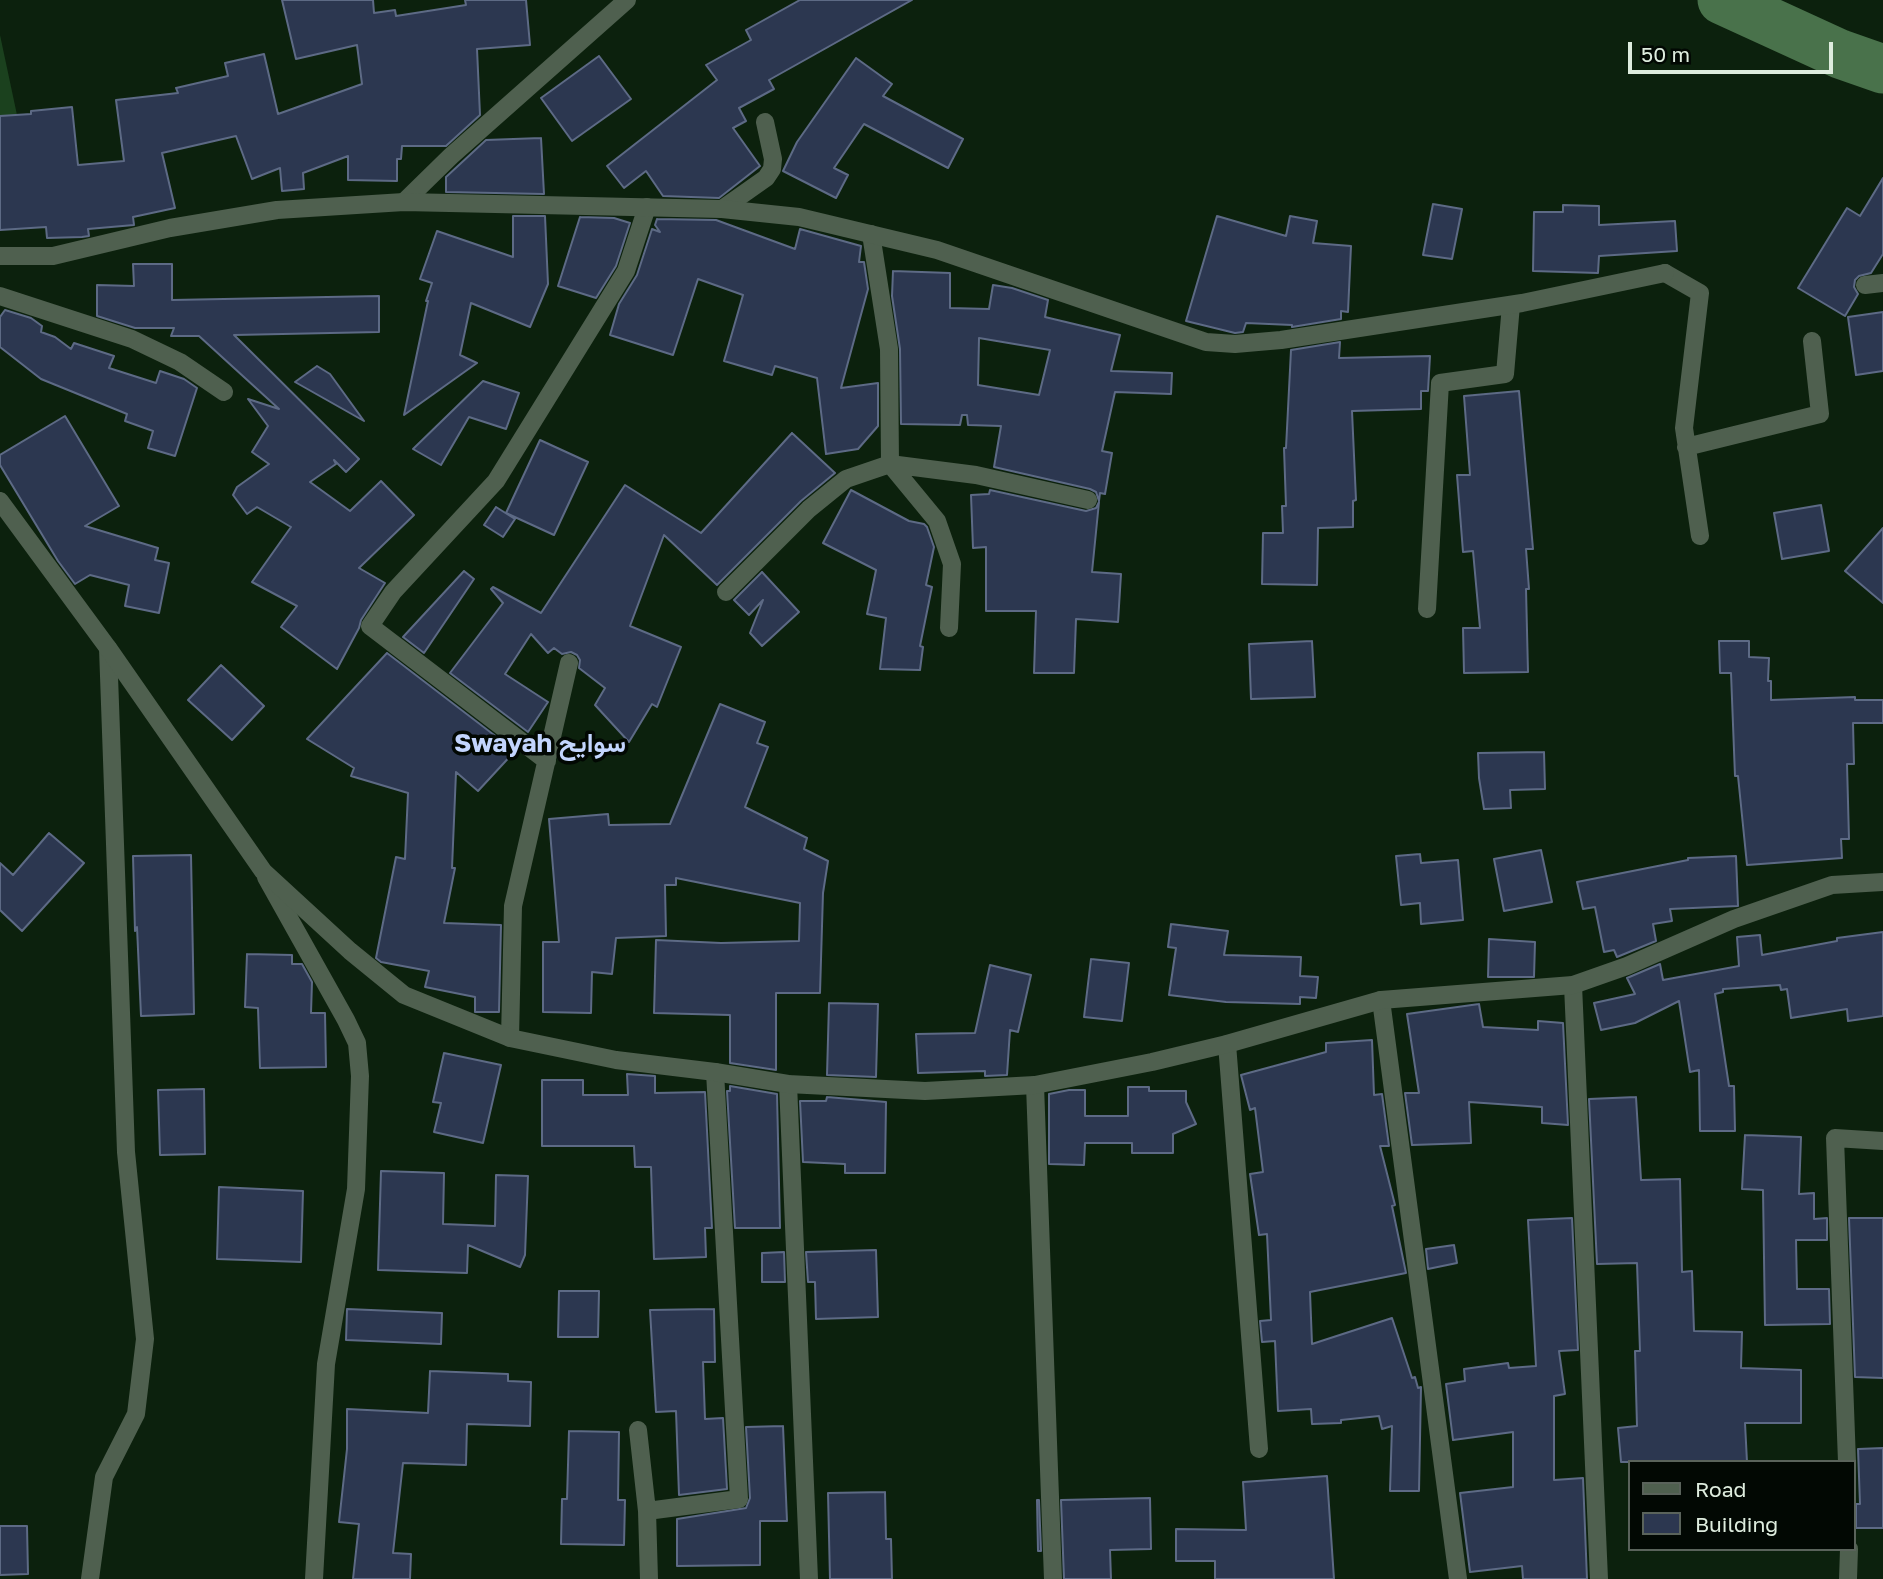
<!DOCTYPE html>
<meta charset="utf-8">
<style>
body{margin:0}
#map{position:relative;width:1883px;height:1579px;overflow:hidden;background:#0c210d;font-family:"Golos Text",sans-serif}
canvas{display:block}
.legend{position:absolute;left:1628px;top:1460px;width:228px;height:91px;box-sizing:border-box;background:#020803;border:2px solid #5a635b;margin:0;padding:9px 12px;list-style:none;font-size:21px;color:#deecde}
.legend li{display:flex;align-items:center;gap:14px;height:35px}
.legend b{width:35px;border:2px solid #5a635b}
.scale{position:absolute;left:1628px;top:42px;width:205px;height:32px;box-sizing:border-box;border:4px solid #deecde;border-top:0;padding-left:9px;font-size:21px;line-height:24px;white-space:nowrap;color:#deecde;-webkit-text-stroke:5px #020803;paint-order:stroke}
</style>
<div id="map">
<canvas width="1883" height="1579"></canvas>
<ul class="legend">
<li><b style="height:9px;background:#4f604f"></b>Road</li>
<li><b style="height:19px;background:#2c3750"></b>Building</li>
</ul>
<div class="scale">50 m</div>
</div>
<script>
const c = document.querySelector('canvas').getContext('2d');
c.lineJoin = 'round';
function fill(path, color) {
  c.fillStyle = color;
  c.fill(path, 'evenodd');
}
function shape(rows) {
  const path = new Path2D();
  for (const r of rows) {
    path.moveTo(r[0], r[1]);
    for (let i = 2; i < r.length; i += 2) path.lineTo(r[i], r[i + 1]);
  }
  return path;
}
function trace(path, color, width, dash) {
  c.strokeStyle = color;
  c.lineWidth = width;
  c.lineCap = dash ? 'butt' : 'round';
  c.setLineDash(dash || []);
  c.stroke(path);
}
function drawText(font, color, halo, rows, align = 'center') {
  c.font = font + ' "Golos Text",Vazirmatn,sans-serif';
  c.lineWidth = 7;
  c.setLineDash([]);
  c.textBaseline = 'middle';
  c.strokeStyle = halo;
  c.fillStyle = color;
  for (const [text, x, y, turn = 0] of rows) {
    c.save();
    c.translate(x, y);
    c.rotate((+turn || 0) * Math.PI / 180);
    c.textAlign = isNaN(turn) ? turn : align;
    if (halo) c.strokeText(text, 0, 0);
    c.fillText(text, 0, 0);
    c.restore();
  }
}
const green = shape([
 [0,35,17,115,0,117]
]);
const river = shape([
 [1722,0,1840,54,1883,69]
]);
const building = shape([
 [282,0,373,0,374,13,395,10,396,16,466,5,465,0,526,0,530,45,477,49,480,115,446,146,402,146,401,159,397,159,397,181,348,180,348,156,303,173,304,189,282,191,280,168,252,179,236,136,162,153,175,208,133,217,134,225,88,229,89,236,82,237,47,238,46,227,0,230,0,116,31,114,31,111,72,107,78,165,124,161,116,100,178,93,176,88,228,76,225,63,264,54,278,114,362,84,357,45,296,59,282,0],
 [800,0,912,0,769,80,774,89,739,108,746,121,733,128,760,166,719,198,663,196,646,171,624,188,607,166,717,80,706,65,751,40,746,30,800,0],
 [599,56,631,99,572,141,541,98,599,56],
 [856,58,892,84,883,96,963,139,948,168,864,124,834,168,848,175,836,198,783,171,797,142,856,58],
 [541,138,544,194,446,192,446,177,486,140,541,138],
 [1883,178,1883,254,1871,273,1859,276,1855,280,1854,287,1858,294,1845,316,1798,288,1847,208,1860,216,1883,178],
 [1433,204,1462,209,1452,259,1423,255,1433,204],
 [1563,205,1599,206,1599,225,1675,221,1677,251,1599,256,1598,273,1533,271,1534,212,1563,212,1563,205],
 [513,216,545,216,548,284,530,327,471,303,460,355,477,363,404,415,428,301,426,301,432,283,420,279,437,231,513,257,513,216],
 [1217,216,1286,236,1290,216,1317,221,1313,243,1351,246,1348,312,1341,311,1341,319,1292,327,1292,325,1246,323,1243,332,1235,333,1186,321,1217,216],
 [580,217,614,218,630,223,616,266,596,298,558,286,580,217],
 [657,219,716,220,795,249,800,229,861,246,859,262,864,262,868,289,841,388,878,383,878,426,858,449,826,454,817,378,775,366,772,375,724,361,743,295,698,279,673,355,610,335,619,304,637,275,652,229,660,232,655,225,657,219],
 [133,264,172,264,172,300,379,296,379,332,234,335,359,459,346,472,334,460,336,464,310,482,350,511,381,481,414,515,359,568,385,583,361,620,359,628,337,669,281,627,297,606,252,582,291,527,257,507,247,514,233,495,237,487,269,464,252,452,268,426,248,399,279,409,199,336,171,336,174,328,135,328,97,316,97,285,134,286,133,264],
 [893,271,950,273,950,308,989,309,993,285,1012,288,1048,300,1045,317,1120,335,1111,371,1172,373,1171,394,1115,392,1102,451,1112,453,1105,494,1100,493,1099,501,1096,492,1090,489,994,467,1001,426,968,425,967,415,962,415,960,425,901,424,900,349,892,296,893,271],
 [979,338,1050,350,1039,395,978,385,979,338],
 [5,310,31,318,42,326,41,332,55,337,71,349,74,343,114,356,109,368,156,383,160,371,184,379,197,388,175,456,148,448,153,431,125,421,127,414,41,379,0,347,0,317,5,310],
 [1883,312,1883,371,1856,375,1848,317,1883,312],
 [1340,342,1339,358,1430,356,1428,391,1421,391,1421,409,1352,411,1356,500,1353,501,1353,527,1318,528,1317,585,1262,584,1263,533,1283,533,1282,506,1286,506,1284,448,1286,448,1291,350,1340,342],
 [317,366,330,374,364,421,295,382,317,366],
 [483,381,519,393,506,429,469,417,441,465,413,449,483,381],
 [1519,391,1533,549,1526,549,1529,589,1526,589,1528,672,1464,673,1463,628,1480,628,1473,551,1463,552,1457,475,1470,475,1464,396,1519,391],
 [65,416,119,506,85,526,158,548,155,560,169,563,159,613,125,606,129,585,90,575,75,584,58,561,0,465,0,455,65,416],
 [792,433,835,473,801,501,717,585,664,535,630,626,681,647,657,707,652,704,629,742,595,705,605,688,579,668,580,660,577,655,571,652,562,654,554,648,548,653,531,634,505,674,548,702,528,732,450,673,503,603,491,589,493,587,541,613,625,485,701,533,792,433],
 [540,440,588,462,554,535,506,513,540,440],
 [851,490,909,521,924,524,927,527,934,547,926,585,932,587,920,646,923,647,920,670,880,669,886,618,867,614,876,570,823,543,851,490],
 [990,490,1086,511,1096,508,1099,502,1092,572,1121,574,1118,622,1076,619,1074,673,1034,673,1036,611,986,611,986,547,973,548,971,495,989,494,990,490],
 [1821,505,1829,551,1782,559,1774,513,1821,505],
 [496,507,515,519,503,537,484,525,496,507],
 [1883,528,1883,603,1845,571,1883,528],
 [464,571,474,579,424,653,403,637,464,571],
 [762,572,799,612,762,646,750,633,763,600,749,615,734,600,762,572],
 [1312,641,1315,697,1251,699,1249,644,1312,641],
 [1719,641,1749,641,1749,657,1769,658,1768,681,1771,681,1771,700,1855,697,1855,700,1883,700,1883,723,1853,723,1854,764,1847,764,1849,839,1841,839,1842,858,1747,865,1738,776,1735,776,1731,673,1720,673,1719,641],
 [387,653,515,751,478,791,456,772,452,868,455,868,444,923,501,925,499,1012,475,1012,475,997,425,987,429,971,381,962,376,958,396,857,405,859,408,793,351,776,354,768,307,739,387,653],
 [221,665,264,706,232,740,188,700,221,665],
 [720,704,765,722,757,743,768,747,745,807,807,838,804,849,828,861,823,893,820,993,776,993,776,1070,730,1063,730,1015,654,1013,656,940,721,943,799,941,800,903,676,878,676,885,665,885,666,936,616,938,612,974,592,972,591,1013,543,1012,543,942,559,942,549,819,608,814,609,825,670,824,720,704],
 [1544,752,1545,789,1510,790,1511,808,1484,809,1479,778,1478,753,1544,752],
 [49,833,84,863,22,931,0,910,0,863,13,875,49,833],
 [1541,850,1552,902,1504,911,1494,859,1541,850],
 [1420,854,1421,863,1458,860,1463,920,1421,924,1420,903,1401,905,1396,856,1420,854],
 [191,855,194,1014,141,1016,137,927,135,931,133,856,191,855],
 [1736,856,1738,906,1670,909,1672,921,1653,924,1656,941,1617,957,1614,950,1604,952,1595,907,1583,909,1577,882,1688,860,1688,858,1736,856],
 [1171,924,1228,931,1224,955,1301,957,1300,976,1318,977,1316,998,1300,997,1300,1004,1226,1002,1169,995,1176,948,1168,947,1171,924],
 [1883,932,1883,1016,1848,1021,1847,1009,1791,1018,1787,989,1781,990,1780,985,1723,989,1723,992,1715,994,1729,1086,1734,1086,1735,1131,1700,1131,1699,1070,1690,1072,1679,1001,1635,1023,1601,1030,1594,1003,1635,994,1627,978,1660,964,1663,980,1739,966,1737,937,1760,935,1762,955,1837,941,1837,938,1883,932],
 [1489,939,1535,942,1534,977,1488,977,1489,939],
 [247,954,292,955,292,964,302,964,312,982,311,1013,325,1013,326,1067,260,1068,258,1008,245,1007,247,954],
 [1091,959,1129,963,1122,1021,1084,1017,1091,959],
 [990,965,1031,975,1018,1032,1010,1030,1007,1075,985,1076,985,1071,918,1073,916,1034,975,1033,990,965],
 [829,1003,878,1004,876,1077,827,1075,829,1003],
 [1479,1004,1483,1027,1538,1030,1538,1021,1563,1023,1568,1125,1542,1123,1542,1107,1469,1102,1471,1143,1412,1145,1405,1093,1419,1093,1407,1014,1479,1004],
 [1372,1040,1374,1095,1382,1094,1389,1146,1380,1146,1395,1205,1392,1206,1406,1273,1310,1292,1312,1344,1392,1318,1412,1378,1415,1377,1418,1388,1421,1387,1419,1491,1390,1491,1392,1426,1382,1429,1379,1416,1341,1420,1341,1423,1312,1424,1311,1409,1278,1411,1275,1341,1262,1342,1260,1321,1271,1320,1267,1234,1259,1235,1250,1174,1263,1172,1255,1108,1250,1110,1241,1075,1326,1052,1326,1043,1372,1040],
 [444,1053,501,1065,483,1143,434,1132,441,1103,433,1102,444,1053],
 [627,1074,655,1076,655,1093,705,1092,712,1228,705,1228,706,1257,654,1259,651,1167,635,1167,634,1146,542,1146,542,1080,583,1080,583,1095,628,1095,627,1074],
 [730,1086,777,1094,780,1228,735,1228,727,1091,730,1091,730,1086],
 [1128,1087,1149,1087,1149,1091,1186,1091,1186,1102,1196,1124,1173,1134,1173,1153,1132,1153,1132,1143,1085,1143,1084,1165,1049,1164,1049,1094,1069,1090,1085,1090,1085,1116,1128,1116,1128,1087],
 [204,1089,205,1154,160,1155,158,1090,204,1089],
 [827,1097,886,1102,885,1173,845,1173,845,1164,803,1162,800,1101,826,1101,827,1097],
 [1636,1097,1641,1180,1680,1179,1682,1272,1692,1271,1694,1331,1742,1332,1741,1368,1801,1370,1801,1423,1745,1423,1747,1462,1621,1462,1618,1428,1637,1426,1635,1351,1640,1351,1637,1263,1597,1264,1589,1099,1636,1097],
 [1745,1135,1801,1137,1799,1194,1814,1193,1814,1219,1827,1218,1827,1240,1796,1240,1797,1289,1829,1289,1830,1324,1765,1325,1763,1190,1742,1189,1745,1135],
 [381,1171,444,1173,443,1224,495,1226,496,1175,528,1176,525,1255,520,1267,468,1245,467,1273,378,1270,381,1171],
 [219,1187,303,1191,301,1262,217,1259,219,1187],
 [1572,1218,1578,1350,1559,1351,1565,1394,1554,1396,1554,1480,1583,1478,1587,1579,1523,1579,1522,1566,1470,1572,1460,1493,1513,1487,1513,1432,1453,1440,1446,1384,1465,1381,1464,1369,1508,1363,1509,1368,1536,1366,1528,1220,1572,1218],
 [1849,1218,1883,1218,1883,1378,1855,1377,1849,1218],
 [1454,1245,1457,1263,1428,1269,1426,1249,1454,1245],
 [876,1250,878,1317,816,1319,815,1282,808,1282,806,1252,876,1250],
 [784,1252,785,1282,762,1282,762,1253,784,1252],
 [559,1291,599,1291,598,1337,558,1337,559,1291],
 [347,1309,442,1313,441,1344,346,1340,347,1309],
 [714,1309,715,1362,703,1362,705,1419,723,1418,727,1489,679,1495,676,1411,656,1412,650,1310,714,1309],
 [430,1371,508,1374,508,1381,531,1382,530,1426,467,1424,466,1465,403,1463,393,1553,411,1554,410,1579,353,1579,359,1524,339,1522,347,1449,347,1409,428,1413,430,1371],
 [783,1426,787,1521,760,1521,760,1565,677,1566,677,1519,746,1508,750,1498,746,1427,783,1426],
 [569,1431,619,1432,618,1500,625,1500,624,1545,561,1544,562,1499,567,1499,569,1431],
 [1883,1448,1883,1528,1856,1528,1856,1504,1860,1504,1858,1449,1883,1448],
 [1327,1476,1334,1579,1215,1579,1215,1561,1176,1561,1176,1529,1246,1530,1243,1482,1327,1476],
 [885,1492,886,1539,891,1539,892,1579,830,1579,828,1493,885,1492],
 [1150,1498,1151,1549,1110,1550,1111,1579,1064,1579,1061,1500,1150,1498],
 [1037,1500,1039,1500,1041,1551,1038,1551,1037,1500],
 [0,1526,27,1526,28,1574,0,1575,0,1526]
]);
const minor = shape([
 [404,202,451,156,627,0],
 [722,209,766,178,772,169,773,159,765,122],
 [871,234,889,349,890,464,937,521,952,564,949,628],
 [1665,273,1700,293,1684,428,1700,536],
 [1865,285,1883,283],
 [0,296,132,339,180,362,224,392],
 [1686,447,1820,414,1812,341],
 [726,592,809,509,846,479,890,464,976,475,1088,500],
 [1427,609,1440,383,1505,374,1511,305],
 [547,761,370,626,393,592,496,481,626,271,647,207],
 [266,877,346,1020,357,1043,360,1076,356,1189,326,1364,314,1579],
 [1573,985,1599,1579],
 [1381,1000,1458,1579],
 [510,1038,513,906,569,663],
 [1227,1044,1259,1449],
 [788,1084,809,1579],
 [1035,1085,1053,1579],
 [638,1430,647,1511,649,1579],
 [1847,1462,1835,1138,1883,1141],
 [647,1511,739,1499,715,1072],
 [90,1579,104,1477,136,1414,145,1339,126,1152,108,648],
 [1848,1579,1849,1549]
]);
const tertiary = shape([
 [0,256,53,256,170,228,277,210,404,202,722,209,799,217,937,250,1206,342,1235,344,1281,340,1522,303,1665,273],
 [0,501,108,648,263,871,350,951,404,995,510,1038,616,1060,715,1072,788,1084,925,1091,1035,1085,1152,1062,1227,1044,1381,1000,1573,985,1627,966,1734,919,1832,885,1883,882]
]);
const quarterNames = [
 ["Swayah سوايح",540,744]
];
fill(green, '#1b411e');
trace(river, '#49724b', 49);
fill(building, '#2c3750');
trace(building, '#5d6a85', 2);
trace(minor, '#4f604f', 18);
trace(tertiary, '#4f604f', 18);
drawText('bold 26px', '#c3d5fe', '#020803', quarterNames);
</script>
